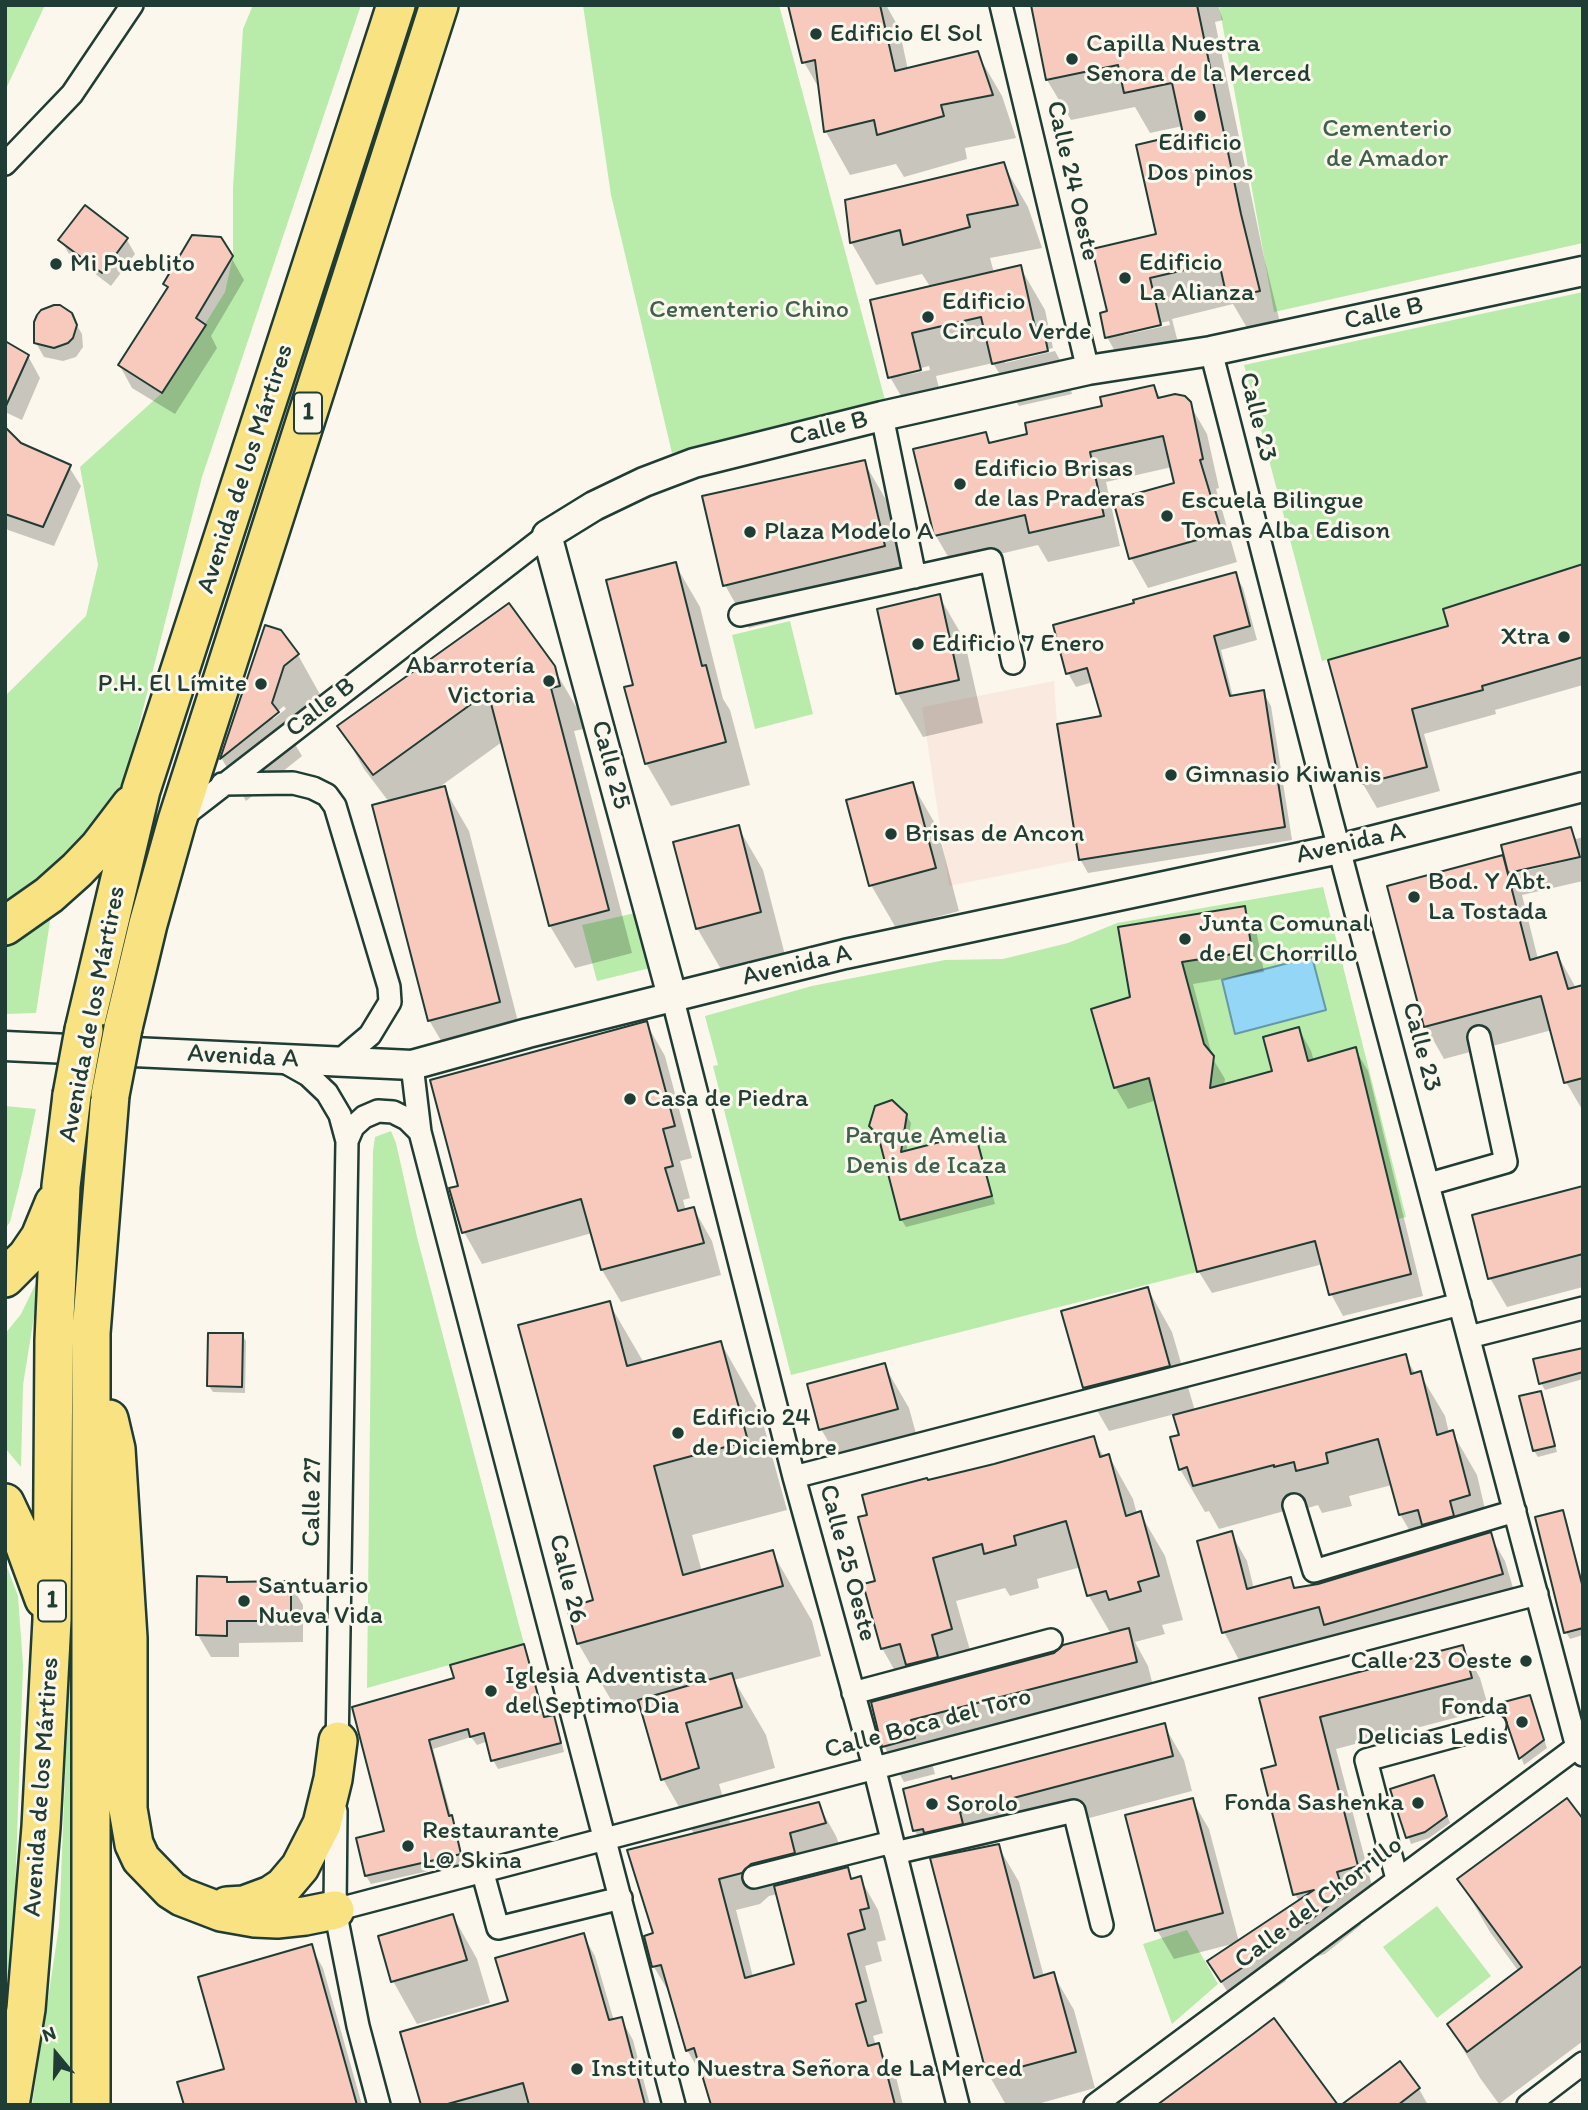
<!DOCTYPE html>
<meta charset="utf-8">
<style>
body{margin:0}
#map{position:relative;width:1588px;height:2110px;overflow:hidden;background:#fbf7ec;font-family:Itim,sans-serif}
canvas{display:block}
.frame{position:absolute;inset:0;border:7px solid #1f3d34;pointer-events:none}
.north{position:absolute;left:21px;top:2019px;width:70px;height:70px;-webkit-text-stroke:5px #fbf7ec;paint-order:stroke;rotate:341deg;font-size:19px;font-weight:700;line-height:28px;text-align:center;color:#1f3d34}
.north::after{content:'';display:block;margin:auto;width:24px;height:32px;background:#1f3d34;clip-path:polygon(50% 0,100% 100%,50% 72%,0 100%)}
</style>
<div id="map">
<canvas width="1588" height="2110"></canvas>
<div class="frame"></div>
<div class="north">N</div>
</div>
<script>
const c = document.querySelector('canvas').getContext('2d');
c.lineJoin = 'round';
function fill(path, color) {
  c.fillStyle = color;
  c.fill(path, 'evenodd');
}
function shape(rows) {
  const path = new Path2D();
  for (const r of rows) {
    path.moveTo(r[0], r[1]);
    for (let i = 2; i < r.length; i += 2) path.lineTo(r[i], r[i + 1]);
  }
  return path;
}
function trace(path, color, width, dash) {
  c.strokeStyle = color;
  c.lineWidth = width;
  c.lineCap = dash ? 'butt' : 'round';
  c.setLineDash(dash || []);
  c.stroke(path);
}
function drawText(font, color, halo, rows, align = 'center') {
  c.font = font + ' Itim,sans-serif';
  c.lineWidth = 6;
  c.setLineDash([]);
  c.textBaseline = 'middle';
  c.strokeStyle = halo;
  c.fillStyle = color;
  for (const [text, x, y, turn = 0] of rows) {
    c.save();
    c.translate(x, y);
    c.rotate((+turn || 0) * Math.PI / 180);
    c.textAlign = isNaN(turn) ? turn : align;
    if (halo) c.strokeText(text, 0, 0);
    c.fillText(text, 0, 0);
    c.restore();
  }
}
const built = shape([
 [1054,681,1057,724,1079,860,949,886,922,707]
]);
const green = shape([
 [5,5,45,5,5,91],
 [253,5,361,5,202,477,124,784,64,858,5,901,5,696,86,616,98,565,80,467,162,393,225,292,233,256,233,188,243,29],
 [583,5,779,5,885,400,672,453,611,195],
 [1219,5,1583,5,1583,243,1274,312],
 [1583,292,1583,564,1443,609,1448,626,1322,661,1244,365],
 [790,621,813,714,755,729,732,635],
 [1323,887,1406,1217,1197,1272,791,1375,713,1066,718,1065,705,1016,812,986,945,960,1003,959,1068,943,1117,923],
 [52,908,36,1013,5,1014,5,949],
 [644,911,658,966,597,981,582,925],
 [5,1106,36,1109,22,1174,10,1222,5,1229],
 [391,1131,396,1143,417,1237,524,1644,367,1688,373,1151,375,1137],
 [41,1273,23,1385,21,1467,5,1448,5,1334,21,1314],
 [71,1403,81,1408,75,2005,70,2105,32,2105,59,1926,66,1755,71,1551],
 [5,1562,18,1596,23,1665,14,1924,5,1997],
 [1437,1906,1491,1976,1437,2018,1383,1947],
 [1187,1930,1218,1984,1172,2024,1143,1944]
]);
const water = shape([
 [1312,957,1326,1010,1235,1034,1222,980,1312,957]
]);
const shadow = shape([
 [790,5,886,5,899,28,908,70,977,53,1002,96,1016,138,965,148,967,159,904,177,896,164,850,175,826,132,821,92,804,62],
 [1033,5,1218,5,1223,20,1215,22,1264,257,1282,331,1253,338,1233,304,1172,319,1184,366,1130,378,1107,337,1109,313,1158,235,1185,136,1183,126,1150,133,1135,107,1071,120,1047,80],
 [1169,321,1170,325,1124,335,1124,332],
 [1003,164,1028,207,1042,248,990,258,994,273,1020,267,1045,310,1053,348,1005,359,1005,363,1055,351,1066,371,1072,394,1019,406,993,363,936,376,945,413,915,420,890,377,931,288,922,274,876,285,851,242],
 [929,366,930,370,901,376,901,373],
 [85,208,127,240,135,254,111,286,69,254,61,240],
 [220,238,244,280,211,336,217,348,175,414,132,388,120,366,168,290,165,284],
 [73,319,82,334,83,347,76,357,63,361,44,357,36,343],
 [5,343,28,356,40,378,22,420,5,412],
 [1154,387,1161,399,1189,403,1207,434,1219,488,1216,489,1237,562,1148,588,1131,558,1176,484,1172,467,1106,482,1120,546,1048,562,1038,545,953,565,936,536,916,450,985,434,991,444,1029,435],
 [5,430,20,445,69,467,81,486,54,546,8,530,5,526],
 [864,462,889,505,908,589,749,628,725,585],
 [675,564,700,607,723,699,730,710,750,785,671,806,646,763,635,686],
 [1583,566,1583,685,1495,710,1496,714,1424,734,1440,791,1377,808,1363,784,1450,628],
 [1235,574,1243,588,1257,640,1221,650,1233,697,1263,692,1271,706,1292,840,1088,873,1080,859,1103,718,1093,682,1076,687,1068,673,1136,605],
 [939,596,964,639,983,723,923,737,898,694,879,610],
 [266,627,280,632,298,655,322,698,308,709,296,746,302,756,246,801,222,759],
 [284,706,286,709,273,719,273,715],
 [553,667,578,710,583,729,574,731,632,953,575,968,550,926,502,742,434,791,444,788,469,831,524,1045,454,1063,429,1020,389,802,364,769,340,726],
 [912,784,937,827,959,911,896,928,871,885],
 [738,827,763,870,785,955,722,971,697,928],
 [1571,829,1576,839,1583,837,1583,854,1513,870,1513,874,1583,857,1583,881,1522,895,1538,959,1557,954,1576,988,1583,986,1583,1111,1566,1082,1552,1030,1444,1059,1426,1027,1389,887,1502,857,1507,865],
 [1244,908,1256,929,1264,972,1193,984,1213,1059,1225,1079,1224,1086,1274,1072,1299,1029,1311,1051,1314,1061,1355,1049,1368,1071,1423,1296,1343,1316,1331,1294,1323,1264,1212,1293,1199,1272,1157,1100,1128,1109,1115,1087,1132,999],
 [646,1023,665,1056,692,1158,680,1161,690,1198,683,1200,686,1211,694,1209,712,1241,721,1275,621,1302,602,1270,592,1233,482,1264,464,1232,461,1187],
 [906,1115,911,1123,906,1153,975,1135,979,1143,995,1204,906,1227,901,1219,881,1139,871,1126],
 [1583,1188,1583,1287,1507,1307,1490,1278],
 [1148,1289,1172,1332,1195,1411,1405,1356,1416,1375,1420,1374,1445,1416,1449,1433,1452,1432,1477,1475,1492,1539,1505,1561,1517,1601,1341,1651,1332,1635,1239,1660,1224,1632,1231,1533,1247,1561,1254,1589,1291,1579,1296,1589,1318,1585,1423,1554,1400,1514,1392,1485,1349,1496,1352,1506,1322,1513,1318,1505,1301,1510,1299,1507,1219,1529,1209,1511,1205,1512,1180,1469,1181,1436,1175,1414,1109,1431,1084,1388,1063,1312],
 [609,1303,644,1363,721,1343,760,1412,787,1510,692,1535,702,1572,772,1552,812,1621,821,1656,734,1680,766,1735,775,1768,719,1784,731,1826,818,1804,836,1836,843,1855,807,1865,811,1878,847,1869,853,1880,860,1878,878,1910,886,1940,877,1942,882,1961,865,1966,883,2033,873,2036,876,2046,878,2045,896,2077,903,2105,713,2105,706,2082,687,2050,673,1999,654,1967,646,1937,655,1934,695,1835,663,1779,642,1706,618,1712,578,1643,595,1602],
 [778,1894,796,1966,753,1977,736,1910,760,1904,769,1896],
 [242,1335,246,1341,245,1393,213,1392,209,1386],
 [1583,1350,1583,1379,1545,1390,1541,1383],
 [884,1365,909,1408,921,1452,846,1472,821,1429],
 [1540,1393,1544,1400,1557,1452,1538,1457,1534,1451],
 [1093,1438,1104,1457,1109,1456,1133,1499,1137,1514,1140,1513,1165,1556,1183,1620,1162,1625,1165,1634,1135,1642,1148,1666,1156,1698,930,1756,935,1774,904,1782,884,1746,908,1694,882,1648,877,1582,927,1481],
 [1081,1567,1089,1596,1111,1634,1055,1654,977,1675,956,1601,1005,1588,1010,1596,1039,1588,1037,1579],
 [1562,1512,1566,1518,1583,1584,1583,1635,1570,1639,1566,1632],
 [226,1578,229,1583,290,1583,303,1605,303,1642,239,1643,239,1657,211,1657,198,1635],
 [523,1646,528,1655,545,1719,553,1717,558,1726,564,1752,498,1769,493,1760,488,1741,477,1745,471,1737,433,1749,464,1863,371,1884,366,1876,456,1679],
 [1463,1647,1480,1678,1489,1709,1336,1749,1375,1897,1353,1903,1361,1925,1325,1954,1278,1968,1286,1981,1240,2012,1209,1962,1236,1943,1174,1959,1157,1930,1192,1800,1209,1829,1239,1942,1299,1901,1295,1894,1278,1766,1261,1699],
 [1502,1704,1532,1704,1547,1748,1524,1765],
 [1164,1725,1184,1760,1192,1791,979,1847,980,1850,998,1846,1019,1882,1044,1977,1053,1974,1074,2010,1095,2088,1034,2105,1006,2105,989,2075,934,1864,915,1831,905,1790,951,1780],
 [1433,1777,1450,1823,1429,1838,1411,1844,1392,1790],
 [1583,1822,1583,2041,1499,2104,1480,2078,1449,2025,1519,1972,1490,1932,1459,1879],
 [453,1916,477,1959,490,2003,417,2024,393,1981],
 [583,1935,595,1956,614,2021,621,2019,633,2040,650,2105,423,2105,510,2003],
 [311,1947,323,1968,362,2105,186,2105,227,2070],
 [1419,2089,1428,2105,1344,2105]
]);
const building = shape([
 [788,5,880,5,895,71,978,51,993,95,941,105,944,116,877,135,874,120,824,132,815,60,802,63,788,5],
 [1031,5,1197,5,1241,214,1260,291,1227,298,1219,262,1150,278,1161,325,1105,338,1100,313,1107,311,1092,249,1156,234,1136,145,1183,134,1172,83,1124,93,1118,65,1046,80,1031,5],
 [1004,162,1018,205,967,215,970,227,903,245,900,230,850,243,845,200,1004,162],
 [85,205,128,238,102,273,58,240,85,205],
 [192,235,221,237,233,256,196,318,206,325,162,393,118,365,168,287,163,284,192,235],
 [1021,265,1035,327,1043,326,1048,351,992,364,981,317,912,333,921,370,888,378,870,300,1021,265],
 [54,305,60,305,72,313,77,325,73,338,68,343,54,348,34,343,34,322,37,315,41,310,54,305],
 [5,341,29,355,5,408,5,341],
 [1154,385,1158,398,1175,394,1185,396,1191,402,1203,459,1200,460,1222,533,1129,559,1113,500,1174,483,1163,436,1090,452,1104,516,1029,533,1025,515,934,536,913,449,986,432,989,443,1027,434,1025,423,1102,406,1100,397,1154,385],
 [5,427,21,443,71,465,43,527,5,514,5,427],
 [865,460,885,546,723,586,702,496,865,460],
 [676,562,702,666,706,665,726,742,645,764,624,687,633,685,606,580,676,562],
 [1583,564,1583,657,1482,686,1483,690,1412,709,1427,767,1362,784,1328,660,1448,626,1443,609,1583,564],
 [1236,572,1250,626,1214,636,1230,696,1264,690,1285,827,1079,860,1057,724,1101,716,1087,668,1066,674,1053,625,1134,603,1133,600,1236,572],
 [940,594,959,680,896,694,877,609,940,594],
 [509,603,555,666,560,686,551,688,609,910,549,926,488,692,373,775,337,726,509,603],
 [265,625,281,630,299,654,284,666,272,703,279,712,220,759,265,625],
 [913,782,936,868,869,886,846,800,913,782],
 [445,786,500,1002,428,1021,372,805,445,786],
 [739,825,761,912,696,929,673,842,739,825],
 [1571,827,1580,857,1508,873,1501,845,1571,827],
 [1503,855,1530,960,1557,952,1568,989,1583,985,1583,1078,1564,1083,1541,996,1424,1027,1387,886,1503,855],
 [1245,906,1252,951,1182,962,1204,1044,1214,1056,1210,1088,1272,1071,1263,1037,1299,1027,1308,1061,1356,1047,1411,1274,1329,1295,1315,1241,1197,1272,1149,1078,1114,1088,1091,1009,1130,997,1118,927,1245,906],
 [647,1021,675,1126,663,1129,673,1166,665,1168,678,1211,694,1207,704,1243,601,1270,581,1199,462,1233,449,1188,458,1186,430,1080,647,1021],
 [892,1100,907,1114,901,1152,975,1133,992,1196,900,1220,878,1135,869,1126,875,1106,892,1100],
 [1583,1186,1583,1254,1488,1279,1472,1215,1583,1186],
 [1148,1287,1170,1366,1083,1388,1061,1311,1148,1287],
 [610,1301,627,1366,721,1341,748,1441,654,1466,683,1575,773,1550,783,1586,577,1644,567,1608,593,1600,518,1325,610,1301],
 [208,1333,243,1333,242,1387,207,1386,208,1333],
 [1583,1348,1583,1372,1539,1384,1533,1359,1583,1348],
 [1406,1354,1411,1374,1421,1371,1437,1435,1453,1430,1470,1495,1450,1501,1454,1516,1422,1525,1418,1510,1399,1515,1378,1439,1326,1453,1328,1463,1296,1471,1294,1462,1274,1467,1274,1465,1193,1486,1187,1467,1179,1470,1170,1437,1179,1435,1173,1415,1406,1354],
 [885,1363,898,1409,819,1430,807,1384,885,1363],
 [1541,1391,1555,1446,1533,1451,1519,1396,1541,1391],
 [1094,1436,1100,1457,1109,1454,1126,1516,1141,1511,1159,1576,1138,1582,1141,1591,1109,1600,1106,1591,1087,1596,1066,1521,1014,1536,1016,1545,984,1554,982,1544,933,1558,952,1629,932,1635,938,1657,906,1665,900,1644,881,1649,863,1584,875,1581,858,1517,867,1515,862,1495,927,1478,928,1480,994,1464,1094,1436],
 [1563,1510,1583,1588,1583,1628,1564,1633,1535,1517,1563,1510],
 [1232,1531,1247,1589,1291,1577,1294,1588,1318,1584,1491,1532,1503,1574,1324,1625,1319,1607,1222,1633,1197,1541,1232,1531],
 [197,1576,227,1577,227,1582,291,1581,291,1621,227,1621,227,1636,196,1635,197,1576],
 [1129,1628,1137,1662,911,1720,915,1738,882,1747,871,1702,1054,1653,1063,1645,1129,1628],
 [524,1644,544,1717,554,1715,561,1743,491,1761,484,1733,470,1737,468,1729,429,1740,449,1816,452,1815,461,1854,365,1876,356,1838,384,1831,352,1707,454,1678,450,1665,524,1644],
 [1463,1645,1472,1678,1320,1717,1358,1866,1337,1872,1344,1893,1307,1923,1261,1937,1270,1949,1221,1982,1207,1961,1314,1890,1293,1895,1261,1769,1276,1765,1259,1698,1463,1645],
 [732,1673,742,1707,686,1723,699,1768,661,1780,638,1700,732,1673],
 [1530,1695,1544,1740,1519,1759,1500,1703,1530,1695],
 [1165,1723,1173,1756,960,1812,963,1824,924,1833,923,1829,913,1831,903,1789,951,1776,952,1779,1165,1723],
 [1434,1775,1447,1816,1425,1832,1406,1838,1390,1789,1434,1775],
 [1193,1798,1223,1913,1155,1931,1125,1815,1193,1798],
 [1567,1798,1583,1819,1583,1965,1467,2052,1447,2024,1522,1967,1457,1879,1567,1798],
 [819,1802,826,1823,790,1833,795,1853,751,1864,742,1873,719,1879,745,1978,794,1964,774,1886,848,1867,851,1879,861,1876,869,1908,860,1910,865,1929,848,1934,866,2001,856,2004,868,2046,879,2043,895,2105,711,2105,694,2048,686,2051,661,1965,652,1967,644,1936,653,1933,627,1850,819,1802],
 [999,1844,1034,1978,1054,1972,1076,2052,987,2076,930,1858,999,1844],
 [453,1914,467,1960,391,1982,378,1936,453,1914],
 [584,1933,609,2020,622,2017,645,2105,529,2105,523,2083,444,2105,421,2105,400,2032,508,2001,495,1958,584,1933],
 [312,1944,357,2105,184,2105,177,2082,224,2069,198,1977,312,1944],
 [1274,2018,1338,2105,1157,2105,1253,2034,1274,2018],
 [1400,2061,1420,2088,1398,2105,1341,2105,1400,2061]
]);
const street = shape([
 [1001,5,1088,370],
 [5,164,72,94,132,5],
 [1211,351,1329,811,1577,1747,1583,1755],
 [882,416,915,577],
 [740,615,991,560,1013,663],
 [222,784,293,783,313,788,327,795,335,806,389,987,390,1002,370,1035,338,1062],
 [181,818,547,535],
 [672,996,794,1477,874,1767,958,2105],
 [283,1061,308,1075,327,1093,340,1115,347,1141,337,1751],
 [412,1065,420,1132,674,2105],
 [347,1141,353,1127,364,1117,378,1111,393,1112,407,1119,420,1132],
 [1429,1184,1506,1162,1479,1037],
 [1469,1337,1583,1308],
 [794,1477,1460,1304],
 [1294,1505,1314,1571,1515,1511],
 [853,1693,1051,1640],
 [336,1811,335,1910,358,2026,379,2105],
 [895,1853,1074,1811,1102,1925],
 [482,1870,498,1928,621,1898],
 [754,1877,892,1842],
 [1397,1879,1366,1760,1495,1725],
 [335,1910,1537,1594],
 [1095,2105,1577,1747],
 [1528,2105,1583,2063]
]);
const secondary = shape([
 [672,996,547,535,594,506,644,482,694,463,882,416,1088,370,1211,351,1583,271],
 [5,1046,412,1065,528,1033,845,954,1339,849,1583,787]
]);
const highway = shape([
 [5,926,49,895,77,870,99,847,131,805],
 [123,1028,148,924,177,821,439,5],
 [84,1030,141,790,396,5],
 [5,1278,27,1256,40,1237,54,1203],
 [109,1419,116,1449,128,1638,128,1809,134,1844,141,1859,171,1890,182,1897,221,1912,255,1918,277,1919,305,1916,335,1910],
 [5,1503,22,1539,44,1599],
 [227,1906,244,1905,271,1895,283,1887,300,1867,322,1824,333,1779,338,1741],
 [10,2105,26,2009,41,1827,52,1620,54,1340,61,1186,72,1095],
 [91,2105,91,1333,110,1095]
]);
const highwayBridge = shape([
 [72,1095,84,1030],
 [110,1095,123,1028]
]);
const markers = [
 [816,34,7,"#1f3d34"],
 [1072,59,7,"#1f3d34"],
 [1200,116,7,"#1f3d34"],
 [56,264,7,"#1f3d34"],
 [1125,278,7,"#1f3d34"],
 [928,317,7,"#1f3d34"],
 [960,484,7,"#1f3d34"],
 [1167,516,7,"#1f3d34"],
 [750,532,7,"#1f3d34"],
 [1564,637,7,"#1f3d34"],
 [918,644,7,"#1f3d34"],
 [549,681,7,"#1f3d34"],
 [261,684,7,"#1f3d34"],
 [1171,775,7,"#1f3d34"],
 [891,834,7,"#1f3d34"],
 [1414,897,7,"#1f3d34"],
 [1185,939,7,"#1f3d34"],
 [630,1099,7,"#1f3d34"],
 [678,1433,7,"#1f3d34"],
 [244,1601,7,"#1f3d34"],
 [1526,1661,7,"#1f3d34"],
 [491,1691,7,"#1f3d34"],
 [1522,1722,7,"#1f3d34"],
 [1418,1803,7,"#1f3d34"],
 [932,1804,7,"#1f3d34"],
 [408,1846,7,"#1f3d34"],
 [577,2069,7,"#1f3d34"]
];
const shields = [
 [308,413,28],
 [52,1601,28]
];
const shieldNames = [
 ["1",308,413],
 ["1",52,1601]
];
const poiNames = [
 ["Edificio El Sol",830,34],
 ["Capilla Nuestra",1086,44],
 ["Senora de la Merced",1086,74],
 ["Edificio",1200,143,"center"],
 ["Dos pinos",1200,173,"center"],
 ["Edificio",1139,263],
 ["La Alianza",1139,293],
 ["Mi Pueblito",70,264],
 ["Edificio",942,302],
 ["Circulo Verde",942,332],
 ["Edificio Brisas",974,469],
 ["de las Praderas",974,499],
 ["Escuela Bilingue",1181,501],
 ["Tomas Alba Edison",1181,531],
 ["Plaza Modelo A",764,532],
 ["Xtra",1550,637,"right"],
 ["Edificio 7 Enero",932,644],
 ["Abarrotería",535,666,"right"],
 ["Victoria",535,696,"right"],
 ["P.H. El Límite",247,684,"right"],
 ["Gimnasio Kiwanis",1185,775],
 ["Brisas de Ancon",905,834],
 ["Bod. Y Abt.",1428,882],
 ["La Tostada",1428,912],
 ["Junta Comunal",1199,924],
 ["de El Chorrillo",1199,954],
 ["Casa de Piedra",644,1099],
 ["Edificio 24",692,1418],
 ["de Diciembre",692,1448],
 ["Santuario",258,1586],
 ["Nueva Vida",258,1616],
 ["Calle 23 Oeste",1512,1661,"right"],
 ["Iglesia Adventista",505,1676],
 ["del Septimo Dia",505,1706],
 ["Fonda",1508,1707,"right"],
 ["Delicias Ledis",1508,1737,"right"],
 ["Fonda Sashenka",1404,1803,"right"],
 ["Sorolo",946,1804],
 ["Restaurante",422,1831],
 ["L@ Skina",422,1861],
 ["Instituto Nuestra Señora de La Merced",591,2069]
];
const parkNames = [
 ["Cementerio",1387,129],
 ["de Amador",1387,159],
 ["Cementerio Chino",749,310],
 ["Parque Amelia",926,1136],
 ["Denis de Icaza",926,1166]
];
const streetNames = [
 ["Calle 24 Oeste",1072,181,77],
 ["Calle B",1384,314,-12],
 ["Calle 23",1257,417,76],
 ["Calle B",829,429,-14],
 ["Avenida de los Mártires",246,469,-72],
 ["Calle B",321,708,-38],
 ["Calle 25",610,765,75],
 ["Avenida A",1351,844,-13],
 ["Avenida A",797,966,-13],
 ["Avenida de los Mártires",93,1014,-79],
 ["Calle 23",1421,1047,75],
 ["Avenida A",243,1057,3],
 ["Calle 27",313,1502,-89],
 ["Calle 25 Oeste",847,1563,75],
 ["Calle 26",567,1579,76],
 ["Calle Boca del Toro",928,1724,-15],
 ["Avenida de los Mártires",42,1787,-86],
 ["Calle del Chorrillo",1319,1903,-37]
];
fill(built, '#fae9de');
fill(green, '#b9ebab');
fill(water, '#94d6f5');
trace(water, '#6599a8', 2);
fill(shadow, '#0003');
fill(building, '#f8c9bd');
trace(building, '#1f3d34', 2);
trace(street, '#1f3d34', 26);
trace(secondary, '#1f3d34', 33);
trace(highway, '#1f3d34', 42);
trace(street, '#fbf7ec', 21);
trace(secondary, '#fbf7ec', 28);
trace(highway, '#f8e281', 37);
trace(highwayBridge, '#1f3d34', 42, []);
trace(highwayBridge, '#f8e281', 37);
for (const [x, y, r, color] of markers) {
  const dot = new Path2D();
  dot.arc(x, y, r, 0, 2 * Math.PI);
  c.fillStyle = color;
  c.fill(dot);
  trace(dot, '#fbf7ec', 2.5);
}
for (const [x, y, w] of shields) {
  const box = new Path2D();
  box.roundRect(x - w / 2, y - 20.5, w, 41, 5);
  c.fillStyle = '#fbf7ec';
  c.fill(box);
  trace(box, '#1f3d34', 2);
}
drawText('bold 24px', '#1f3d34', null, shieldNames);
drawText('26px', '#1f3d34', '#fbf7ec', poiNames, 'left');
drawText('26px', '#3e604c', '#fbf7ec', parkNames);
drawText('26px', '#1f3d34', '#fbf7ec', streetNames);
</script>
